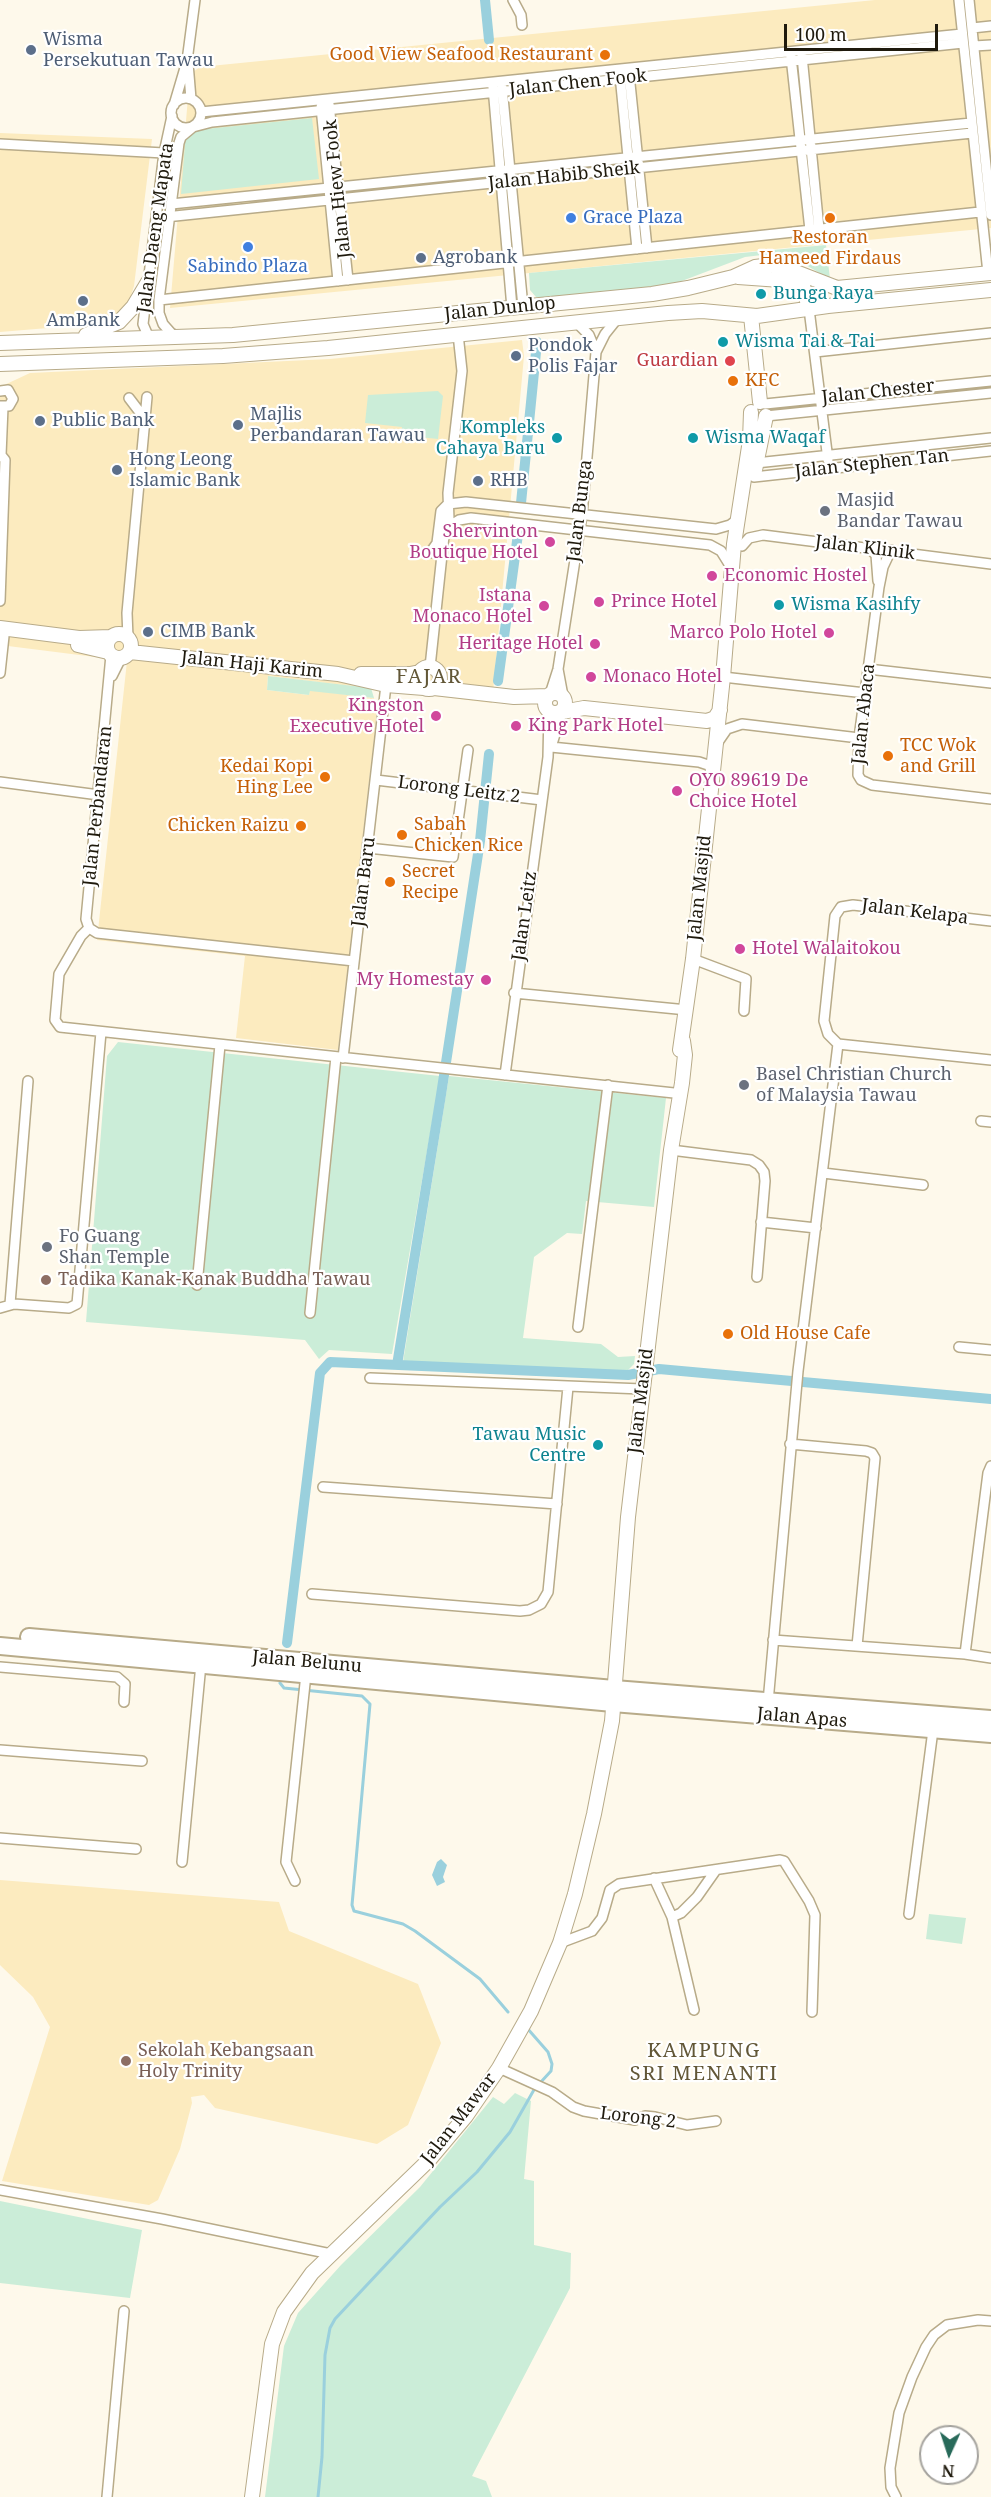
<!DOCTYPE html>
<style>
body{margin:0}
#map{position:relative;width:991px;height:2497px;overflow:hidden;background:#fef9eb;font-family:"Noto Serif",serif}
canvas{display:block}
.north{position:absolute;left:919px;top:2425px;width:60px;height:60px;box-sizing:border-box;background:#fff;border:2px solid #a5a39e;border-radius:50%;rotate:183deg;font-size:16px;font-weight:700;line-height:24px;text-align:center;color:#1f1a0d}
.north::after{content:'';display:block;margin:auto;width:21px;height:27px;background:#286a5a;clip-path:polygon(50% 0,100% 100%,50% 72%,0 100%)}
.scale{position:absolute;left:784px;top:24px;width:154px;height:27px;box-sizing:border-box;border:3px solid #1f1a0d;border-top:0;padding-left:8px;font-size:18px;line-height:21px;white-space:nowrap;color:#1f1a0d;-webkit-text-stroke:4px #fff;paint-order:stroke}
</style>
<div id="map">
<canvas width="991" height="2497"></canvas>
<div class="north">N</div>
<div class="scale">100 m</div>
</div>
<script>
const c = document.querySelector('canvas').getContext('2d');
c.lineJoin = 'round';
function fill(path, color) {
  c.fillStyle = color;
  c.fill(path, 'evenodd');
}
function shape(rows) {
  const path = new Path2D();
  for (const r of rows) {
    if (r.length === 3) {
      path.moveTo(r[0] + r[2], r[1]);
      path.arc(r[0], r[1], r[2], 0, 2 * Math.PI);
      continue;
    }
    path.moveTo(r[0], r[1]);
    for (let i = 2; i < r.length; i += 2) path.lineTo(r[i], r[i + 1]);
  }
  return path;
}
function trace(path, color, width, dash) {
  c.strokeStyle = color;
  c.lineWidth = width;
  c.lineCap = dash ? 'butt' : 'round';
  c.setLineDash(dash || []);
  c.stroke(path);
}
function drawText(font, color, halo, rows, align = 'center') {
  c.font = font + ' "Noto Serif",serif';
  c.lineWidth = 4.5;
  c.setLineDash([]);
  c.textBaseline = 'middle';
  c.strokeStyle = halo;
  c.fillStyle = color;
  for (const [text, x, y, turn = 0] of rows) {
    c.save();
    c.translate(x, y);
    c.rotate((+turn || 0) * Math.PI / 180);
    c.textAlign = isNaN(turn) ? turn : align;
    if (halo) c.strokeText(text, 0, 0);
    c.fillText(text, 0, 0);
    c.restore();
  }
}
const built = shape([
 [875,0,991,0,991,228,170,308,190,74,200,67],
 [0,133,152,139,134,286,129,302,112,319,96,324,0,332],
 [522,340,524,356,492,703,268,676,267,690,309,695,310,690,374,698,377,711,338,1050,236,1038,245,956,97,940,127,661,0,645,0,387,30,373,330,359],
 [0,1880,279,1902,289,1931,418,1984,441,2043,408,2125,377,2144,215,2108,204,2095,191,2097,192,2103,180,2149,158,2200,149,2205,2,2181,50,2027,33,1997,0,1965]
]);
const green = shape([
 [312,118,319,179,181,194,186,131],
 [826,245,830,279,797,260,762,255,745,257,674,284,543,299,536,297,530,290,529,273],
 [438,391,443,396,438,439,401,435,402,427,365,423,368,395],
 [268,676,371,688,374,698,310,691,309,695,267,690],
 [118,1042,440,1076,392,1354,329,1350,319,1359,305,1340,86,1322,107,1056],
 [449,1076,666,1098,654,1207,586,1201,582,1234,567,1233,534,1257,523,1338,601,1344,618,1357,635,1356,634,1364,627,1371,403,1362],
 [929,1914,966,1918,962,1944,926,1939],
 [515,2093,531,2101,524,2179,534,2181,534,2245,571,2253,570,2288,472,2476,486,2481,492,2497,265,2497,284,2346,298,2313,341,2265,420,2187,493,2097,504,2104],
 [0,2201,142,2230,130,2298,0,2283]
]);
const water = shape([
 [441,1859,447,1865,443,1877,445,1882,437,1886,432,1875,437,1862]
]);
const stream = shape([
 [280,1683,284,1688,362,1696,370,1704,352,1905,354,1911,403,1924,415,1931,480,1979,508,2012],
 [527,2028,548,2052,552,2064,551,2071,540,2083],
 [318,2497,322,2457,325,2355,330,2328,335,2319,440,2207,477,2172,510,2132,535,2088]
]);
const canal = shape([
 [485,0,489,40],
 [521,503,537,342],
 [498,681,518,534],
 [397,1365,441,1095,480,841,489,754],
 [287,1643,320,1373,330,1362,628,1375,659,1369,991,1399]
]);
const street = shape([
 [513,0,521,15,522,25],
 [959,0,988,273],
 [969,0,991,215],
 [972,28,991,26],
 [974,46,991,45],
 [802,56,819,229],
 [791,57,810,230],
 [188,63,191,99],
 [629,74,647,248],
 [620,75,637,249],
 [493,87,512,308],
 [502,87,523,307],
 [186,113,15],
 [329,104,348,280],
 [174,105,187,61,195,0],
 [321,107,338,281],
 [201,112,962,34],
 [0,144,164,153],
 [171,204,971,123],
 [156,218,972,133],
 [159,300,980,212],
 [809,309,828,460],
 [577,323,589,335,596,352],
 [176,336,171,333,163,324,159,313,159,300,179,143,181,137,193,127,212,122,963,43],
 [149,338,143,324,164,153,172,116],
 [815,352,991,333],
 [0,391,8,390,13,399,9,406,0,406],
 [129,398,145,419],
 [765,404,991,381],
 [766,416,991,393],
 [756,463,991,438],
 [754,477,991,451],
 [448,504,466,502,716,529,730,525,738,519],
 [446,528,459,520,471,518,710,545,721,551,731,567],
 [742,546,749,538,763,535,991,564],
 [869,548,876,555,878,581],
 [891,550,883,567,879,587,859,738,858,775,861,780,872,785,991,799],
 [430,553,437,543,441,511,448,504],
 [0,601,5,460,1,455,3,407],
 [128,638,127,613,147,397],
 [430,667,444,536,449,520,448,493,462,371,458,334],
 [558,669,563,696],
 [868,669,991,683],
 [0,673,4,636],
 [112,676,121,658],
 [723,677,865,693],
 [550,694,558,669,582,515,596,352,605,334,617,319],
 [718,742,727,729,742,724,859,738],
 [552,744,562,712],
 [551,747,699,762,708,765,713,772],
 [376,780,542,800],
 [0,782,99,795],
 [368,848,453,857,468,750],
 [991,921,853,905,841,907,835,916,824,1021,828,1034,838,1044,991,1060],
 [89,928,81,936,59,974,55,1020,60,1027,674,1093],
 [89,928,86,919,111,655],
 [89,928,97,933,354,961],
 [693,959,746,979,744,1011],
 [514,993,687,1010],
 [343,1058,386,685],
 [505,1075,548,757,549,712],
 [981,1121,991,1122],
 [671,1150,751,1160,759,1165,764,1172,765,1181,757,1277],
 [823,1173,923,1185],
 [761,1222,816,1228],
 [197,1285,220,1045],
 [10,1304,28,1081],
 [0,1308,14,1304,69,1308,77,1304,101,1032],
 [310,1313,336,1057],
 [578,1327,608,1085],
 [959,1347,991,1350],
 [370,1378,642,1389],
 [790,1444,866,1451,872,1453,875,1458,857,1646],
 [323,1487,557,1504],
 [312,1594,520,1611,529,1610,541,1604,548,1592,568,1387],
 [773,1640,965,1654,991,1658],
 [965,1654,988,1473,991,1466],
 [0,1667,117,1677,125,1684,124,1702],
 [768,1702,798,1371,838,1044],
 [0,1750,142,1761],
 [0,1838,136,1849],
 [182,1862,201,1664],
 [654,1878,672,1917,694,2010],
 [295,1881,286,1862,306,1674],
 [909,1914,933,1730],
 [672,1917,681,1913,697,1897,716,1870],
 [560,1943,592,1931,602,1918,610,1890,619,1884,780,1860,784,1861,809,1901,815,1915,812,2012],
 [499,2068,552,2092,573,2107,584,2111,635,2120,645,2116,655,2117,687,2125,716,2121],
 [0,2190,162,2219,331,2254],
 [107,2497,124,2311],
 [896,2497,891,2487,890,2468,899,2413,912,2377,926,2347,934,2335,947,2325,978,2320,991,2321]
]);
const secondary = shape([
 [738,277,795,281,804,289,809,309],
 [751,316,760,402],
 [86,335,119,322,133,307,148,282],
 [0,343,233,335,652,294,688,288,733,277,755,267,771,265,788,269,837,288,991,273],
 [0,364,223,356,328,348,668,313,702,311,757,316,828,306,991,290],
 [755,470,766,416],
 [0,628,79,638,111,637],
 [119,646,12],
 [78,645,108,652],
 [130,652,338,674,386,685,424,688],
 [429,678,11],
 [361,674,410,674,420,672],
 [434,688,514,697,548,696],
 [555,703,10],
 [562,712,584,708,707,721,715,718,720,710],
 [680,1050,693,959,723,677,734,544,750,440,751,412],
 [252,2497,272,2344,284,2312,312,2273,429,2160,466,2116,499,2068,531,2011,560,1943,575,1894,594,1814,612,1721,628,1517,671,1150,682,1083,685,1055,683,1041]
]);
const highway = shape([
 [29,1637,614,1689,991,1719],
 [0,1646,613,1703,991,1734]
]);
const markers = [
 [31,50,6,"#5c6f8a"],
 [605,55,6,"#e8710a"],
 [571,218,6,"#3f7fe0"],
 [830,218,6,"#e8710a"],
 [248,247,6,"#3f7fe0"],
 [421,258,6,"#5c6f8a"],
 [761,294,6,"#0f9aa8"],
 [83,301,6,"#5c6f8a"],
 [723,342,6,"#0f9aa8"],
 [516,356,6,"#5c6f8a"],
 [730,361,6,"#e0444e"],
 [733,381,6,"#e8710a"],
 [40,421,6,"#5c6f8a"],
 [238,425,6,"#5c6f8a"],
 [557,438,6,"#0f9aa8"],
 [693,438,6,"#0f9aa8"],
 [117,470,6,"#5c6f8a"],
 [478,481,6,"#5c6f8a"],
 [825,511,6,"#6b7280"],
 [550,542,6,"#d1479c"],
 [712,576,6,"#d1479c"],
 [599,602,6,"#d1479c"],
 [779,605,6,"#0f9aa8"],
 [544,606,6,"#d1479c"],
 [148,632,6,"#5c6f8a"],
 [829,633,6,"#d1479c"],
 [595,644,6,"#d1479c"],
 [591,677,6,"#d1479c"],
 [436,716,6,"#d1479c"],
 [516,726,6,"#d1479c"],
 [888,756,6,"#e8710a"],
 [325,777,6,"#e8710a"],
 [677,791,6,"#d1479c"],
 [301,826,6,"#e8710a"],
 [402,835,6,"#e8710a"],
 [390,882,6,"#e8710a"],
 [740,949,6,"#d1479c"],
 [486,980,6,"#d1479c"],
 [744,1085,6,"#6b7280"],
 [47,1247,6,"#6b7280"],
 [46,1280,6,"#8d6e63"],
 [728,1334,6,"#e8710a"],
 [598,1445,6,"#0f9aa8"],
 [126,2061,6,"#8d6e63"]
];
const serviceNames = [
 ["Wisma",43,40],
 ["Persekutuan Tawau",43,61],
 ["Agrobank",433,258],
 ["AmBank",83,321,"center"],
 ["Pondok",528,346],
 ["Polis Fajar",528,367],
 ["Majlis",250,415],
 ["Perbandaran Tawau",250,436],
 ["Public Bank",52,421],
 ["Hong Leong",129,460],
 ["Islamic Bank",129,481],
 ["RHB",490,481],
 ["CIMB Bank",160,632]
];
const foodNames = [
 ["Good View Seafood Restaurant",593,55,"right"],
 ["Restoran",830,238,"center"],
 ["Hameed Firdaus",830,259,"center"],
 ["KFC",745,381],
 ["TCC Wok",900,746],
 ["and Grill",900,767],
 ["Kedai Kopi",313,767,"right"],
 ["Hing Lee",313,788,"right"],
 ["Sabah",414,825],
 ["Chicken Rice",414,846],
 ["Chicken Raizu",289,826,"right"],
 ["Secret",402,872],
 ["Recipe",402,893],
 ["Old House Cafe",740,1334]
];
const streetNames = [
 ["Jalan Chen Fook",578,83,-6],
 ["Jalan Habib Sheik",564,176,-6],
 ["Jalan Hiew Fook",338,189,-96],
 ["Jalan Daeng Mapata",156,228,-82],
 ["Jalan Dunlop",500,309,-6],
 ["Jalan Chester",878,392,-6],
 ["Jalan Stephen Tan",872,464,-6],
 ["Jalan Bunga",580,511,-83],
 ["Jalan Klinik",865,548,7],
 ["Jalan Haji Karim",252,665,6],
 ["Jalan Abaca",864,714,-84],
 ["Lorong Leitz 2",459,790,7],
 ["Jalan Perbandaran",98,806,-84],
 ["Jalan Baru",364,882,-83],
 ["Jalan Masjid",700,888,-84],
 ["Jalan Kelapa",915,912,7],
 ["Jalan Leitz",525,916,-82],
 ["Jalan Masjid",641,1401,-83],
 ["Jalan Belunu",307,1662,5],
 ["Jalan Apas",802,1718,5],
 ["Lorong 2",638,2118,7],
 ["Jalan Mawar",459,2119,-52]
];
const shopNames = [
 ["Grace Plaza",583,218],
 ["Sabindo Plaza",248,267,"center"]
];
const cultureNames = [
 ["Bunga Raya",773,294],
 ["Wisma Tai & Tai",735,342],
 ["Kompleks",545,428,"right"],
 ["Cahaya Baru",545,449,"right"],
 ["Wisma Waqaf",705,438],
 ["Wisma Kasihfy",791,605],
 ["Tawau Music",586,1435,"right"],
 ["Centre",586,1456,"right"]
];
const healthNames = [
 ["Guardian",718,361]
];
const worshipNames = [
 ["Masjid",837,501],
 ["Bandar Tawau",837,522],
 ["Basel Christian Church",756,1075],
 ["of Malaysia Tawau",756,1096],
 ["Fo Guang",59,1237],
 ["Shan Temple",59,1258]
];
const hotelNames = [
 ["Shervinton",538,532],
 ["Boutique Hotel",538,553],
 ["Economic Hostel",724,576,"left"],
 ["Istana",532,596],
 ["Monaco Hotel",532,617],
 ["Prince Hotel",611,602,"left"],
 ["Marco Polo Hotel",817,633],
 ["Heritage Hotel",583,644],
 ["Monaco Hotel",603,677,"left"],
 ["Kingston",424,706],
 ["Executive Hotel",424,727],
 ["King Park Hotel",528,726,"left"],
 ["OYO 89619 De",689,781,"left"],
 ["Choice Hotel",689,802,"left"],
 ["Hotel Walaitokou",752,949,"left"],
 ["My Homestay",474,980]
];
const educationNames = [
 ["Tadika Kanak-Kanak Buddha Tawau",58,1280],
 ["Sekolah Kebangsaan",138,2051],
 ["Holy Trinity",138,2072]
];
const neighbourhoodNames = [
 ["FAJAR",429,677],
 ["KAMPUNG",704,2051],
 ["SRI MENANTI",704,2074]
];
fill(built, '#fcebbf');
fill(green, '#cbedd8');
fill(water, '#9ad0dd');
trace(stream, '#9ad0dd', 3);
trace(canal, '#9ad0dd', 10);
trace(street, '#b8ab89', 12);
trace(secondary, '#b8ab89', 16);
trace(highway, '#b8ab89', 20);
trace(street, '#fff', 9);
trace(secondary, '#fff', 14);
trace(highway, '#fff', 16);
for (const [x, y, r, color] of markers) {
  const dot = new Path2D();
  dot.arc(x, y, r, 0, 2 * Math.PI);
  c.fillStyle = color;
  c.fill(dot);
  trace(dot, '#fff', 2);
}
drawText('18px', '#4e5e75', '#fff', serviceNames, 'left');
drawText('18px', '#c56008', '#fff', foodNames, 'left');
drawText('18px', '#1f1a0d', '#fff', streetNames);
drawText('18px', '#366cbe', '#fff', shopNames, 'left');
drawText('18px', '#0d838f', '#fff', cultureNames, 'left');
drawText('18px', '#be3a42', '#fff', healthNames, 'right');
drawText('18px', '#5b616d', '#fff', worshipNames, 'left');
drawText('18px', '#b23c85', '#fff', hotelNames, 'right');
drawText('18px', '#785e54', '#fff', educationNames, 'left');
c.letterSpacing = '1.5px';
drawText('20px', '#625737', '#fff', neighbourhoodNames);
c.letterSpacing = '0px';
</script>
